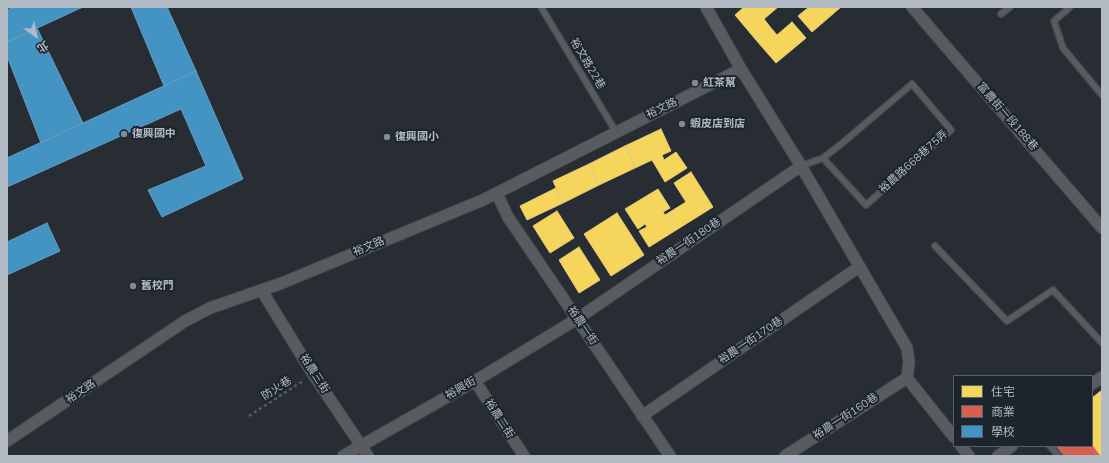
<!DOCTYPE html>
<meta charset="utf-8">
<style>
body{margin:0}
#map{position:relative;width:1109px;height:463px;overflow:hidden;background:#282d33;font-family:"Nunito Sans","Noto Sans TC",sans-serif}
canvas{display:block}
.frame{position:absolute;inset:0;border:8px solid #b2bac4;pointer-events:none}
.legend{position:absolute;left:953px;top:375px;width:140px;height:72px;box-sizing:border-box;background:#1c242d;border:1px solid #586069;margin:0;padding:5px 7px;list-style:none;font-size:12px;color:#b2bac4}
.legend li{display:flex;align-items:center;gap:8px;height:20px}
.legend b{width:20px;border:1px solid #586069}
.north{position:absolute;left:16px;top:16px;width:40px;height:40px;-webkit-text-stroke:3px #1c242d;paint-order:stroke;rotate:147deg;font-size:11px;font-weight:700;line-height:16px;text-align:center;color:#b2bac4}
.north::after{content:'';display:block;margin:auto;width:14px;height:18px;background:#b2bac4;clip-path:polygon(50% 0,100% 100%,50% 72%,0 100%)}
</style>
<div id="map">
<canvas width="1109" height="463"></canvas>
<div class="frame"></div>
<ul class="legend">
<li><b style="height:11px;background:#f6d55c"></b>住宅</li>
<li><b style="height:11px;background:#d6604d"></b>商業</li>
<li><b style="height:11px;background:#4393c3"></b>學校</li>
</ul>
<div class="north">北</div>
</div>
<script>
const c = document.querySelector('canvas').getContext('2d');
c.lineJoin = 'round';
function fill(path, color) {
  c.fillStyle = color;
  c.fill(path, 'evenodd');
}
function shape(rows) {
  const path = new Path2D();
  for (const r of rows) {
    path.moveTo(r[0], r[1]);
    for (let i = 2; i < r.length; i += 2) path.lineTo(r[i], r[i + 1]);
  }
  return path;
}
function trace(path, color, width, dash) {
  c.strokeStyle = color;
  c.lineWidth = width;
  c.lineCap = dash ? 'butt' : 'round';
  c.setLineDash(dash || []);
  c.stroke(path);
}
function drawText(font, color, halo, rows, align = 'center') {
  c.font = font + ' "Nunito Sans","Noto Sans TC",sans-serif';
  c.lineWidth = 4;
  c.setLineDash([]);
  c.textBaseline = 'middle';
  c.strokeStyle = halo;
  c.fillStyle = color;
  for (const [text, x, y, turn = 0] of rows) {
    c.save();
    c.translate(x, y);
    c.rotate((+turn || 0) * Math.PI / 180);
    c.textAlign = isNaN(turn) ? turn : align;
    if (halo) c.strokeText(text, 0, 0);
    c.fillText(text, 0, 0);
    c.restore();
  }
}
const homes = shape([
 [744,7,778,7,764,19,771,28,756,40,735,15,744,7],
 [809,7,841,7,812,32,798,16,809,7],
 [792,22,806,38,776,63,756,40,771,28,777,35,792,22],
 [661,129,671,151,662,155,664,160,676,152,687,168,665,182,652,160,635,168,625,146,661,129],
 [625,146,635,168,599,185,589,164,625,146],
 [589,164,599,185,563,203,553,181,589,164],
 [691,172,713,207,649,247,639,231,647,227,645,224,638,229,625,209,658,189,670,208,663,212,665,215,686,202,674,183,691,172],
 [556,188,563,203,527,220,520,206,556,188],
 [557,211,574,238,550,253,533,226,557,211],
 [617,213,644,255,611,276,584,234,617,213],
 [579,247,600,280,579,293,559,260,579,247],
 [1102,390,1102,456,1100,456,1092,445,1092,398,1102,390]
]);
const shops = shape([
 [1092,445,1100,456,1064,456,1056,446,1092,445]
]);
const schools = shape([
 [13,7,83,7,7,42,7,10,13,7],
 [131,7,167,7,196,71,164,86,131,7],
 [37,28,83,123,41,143,7,56,7,42,37,28],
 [196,71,243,179,162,217,148,190,206,166,181,109,7,187,7,158,196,71],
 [47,223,60,251,7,275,7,242,47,223]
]);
const path = shape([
 [249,416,303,381]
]);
const lane = shape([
 [541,7,616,132],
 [1070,7,1054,21,1063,48,1102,95],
 [1001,14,1010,7],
 [801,166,823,158,840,145,912,84,951,130,866,205,823,158],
 [935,246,1007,321,1053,290,1102,343],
 [1050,446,1059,456]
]);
const street = shape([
 [706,7,741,69,801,166,907,348,909,362,907,378,954,437],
 [912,7,1102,228],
 [497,194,508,217,670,456],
 [262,291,313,374,368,456],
 [475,381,524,456],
 [1092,384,1102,377],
 [642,416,859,267],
 [7,441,185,321,210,308,282,283,483,200,741,69],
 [961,446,969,456],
 [343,456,475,381,577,319,801,166],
 [785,456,907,378],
 [998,456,1012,446]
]);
const markers = [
 [695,83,4,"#828991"],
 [682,124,4,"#828991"],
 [124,134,4,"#828991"],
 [387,137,4,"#828991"],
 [133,286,4,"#828991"]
];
const streetNames = [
 ["裕文路22巷",587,64,59],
 ["裕文路",662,109,-26],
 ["富農街一段188巷",1007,117,49],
 ["裕農路668巷75弄",914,162,-42],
 ["裕農一街180巷",689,242,-34],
 ["裕文路",369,247,-22],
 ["裕農一街",582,326,56],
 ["裕農一街170巷",751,341,-34],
 ["裕農三街",314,374,57],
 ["防火巷",277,389,-33],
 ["裕興街",461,389,-30],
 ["裕文路",81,392,-34],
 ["裕農一街160巷",846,417,-33],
 ["裕農二街",499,419,57]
];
const poiNames = [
 ["紅茶幫",703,83],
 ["蝦皮店到店",690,124],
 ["復興國中",132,134],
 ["復興國小",395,137],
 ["舊校門",141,286]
];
fill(homes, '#f6d55c');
trace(homes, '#e2cd7b', 1);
fill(shops, '#d6604d');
trace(shops, '#cb7b71', 1);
fill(schools, '#4393c3');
trace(schools, '#649fc3', 1);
trace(lane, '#46494e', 8);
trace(street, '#46494e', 13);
trace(path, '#565b5e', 2.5, [3, 3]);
trace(lane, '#585c61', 5.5);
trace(street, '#585c61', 11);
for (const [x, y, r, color] of markers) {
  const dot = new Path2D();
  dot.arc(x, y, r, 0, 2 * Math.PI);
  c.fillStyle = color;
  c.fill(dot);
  trace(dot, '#1c242d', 1.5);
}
drawText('11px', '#b2bac4', '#1c242d', streetNames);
drawText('bold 11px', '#b2bac4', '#1c242d', poiNames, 'left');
</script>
